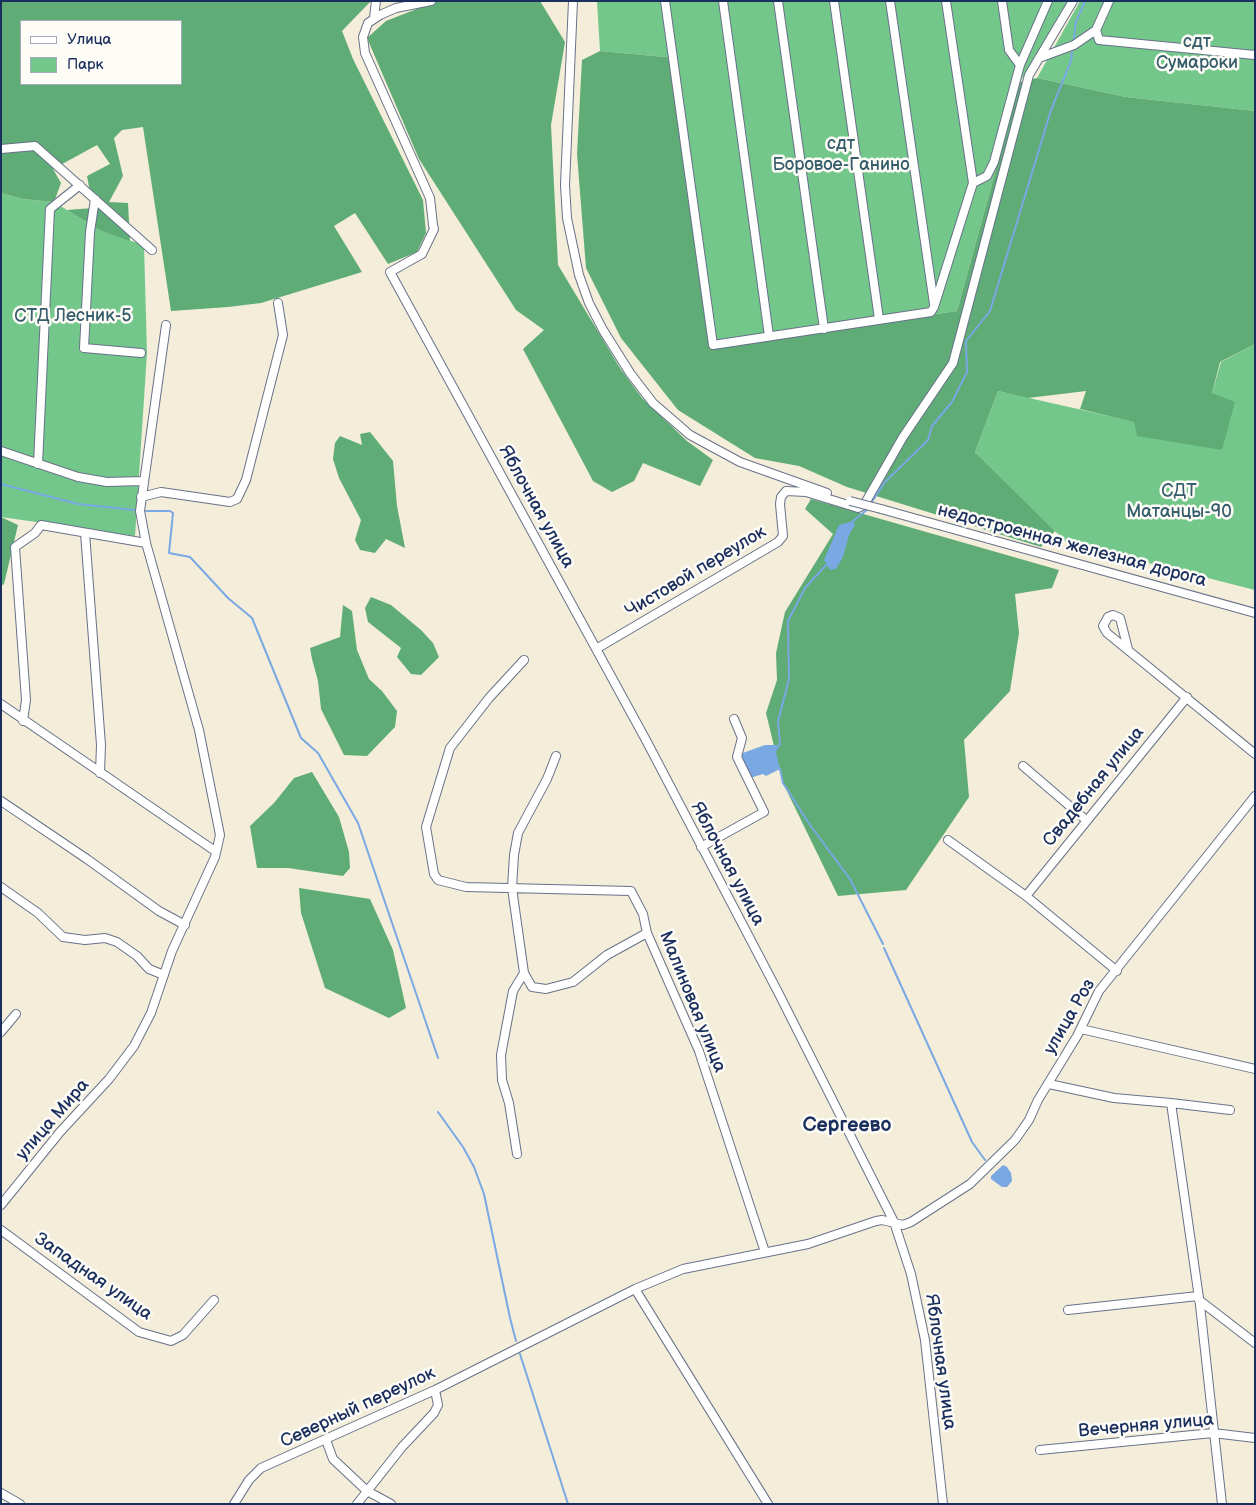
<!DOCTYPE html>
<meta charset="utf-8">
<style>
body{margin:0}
#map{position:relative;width:1256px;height:1505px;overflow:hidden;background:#f3edd9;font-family:"Balsamiq Sans",sans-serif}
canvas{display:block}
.frame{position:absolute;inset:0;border:2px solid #1b2f5e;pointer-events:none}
.legend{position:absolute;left:20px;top:20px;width:162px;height:65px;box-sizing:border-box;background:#fdfcf7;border:1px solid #a3aaba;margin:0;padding:6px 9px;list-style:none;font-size:15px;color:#1b2f5e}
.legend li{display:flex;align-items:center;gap:10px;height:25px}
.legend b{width:25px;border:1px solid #a3aaba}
</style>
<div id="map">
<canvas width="1256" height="1505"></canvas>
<div class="frame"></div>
<ul class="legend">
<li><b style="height:6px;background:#fff"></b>Улица</li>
<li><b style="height:14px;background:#74c78a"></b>Парк</li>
</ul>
</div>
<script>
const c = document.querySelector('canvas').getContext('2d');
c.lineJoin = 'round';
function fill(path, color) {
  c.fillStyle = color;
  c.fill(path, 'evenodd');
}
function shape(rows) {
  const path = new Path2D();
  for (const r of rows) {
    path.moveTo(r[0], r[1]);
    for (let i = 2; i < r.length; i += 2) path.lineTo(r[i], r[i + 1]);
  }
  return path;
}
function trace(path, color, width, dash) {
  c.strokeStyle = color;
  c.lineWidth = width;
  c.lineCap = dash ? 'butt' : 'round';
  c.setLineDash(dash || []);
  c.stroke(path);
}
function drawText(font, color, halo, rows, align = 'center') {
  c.font = font + ' "Balsamiq Sans",sans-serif';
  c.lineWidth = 5;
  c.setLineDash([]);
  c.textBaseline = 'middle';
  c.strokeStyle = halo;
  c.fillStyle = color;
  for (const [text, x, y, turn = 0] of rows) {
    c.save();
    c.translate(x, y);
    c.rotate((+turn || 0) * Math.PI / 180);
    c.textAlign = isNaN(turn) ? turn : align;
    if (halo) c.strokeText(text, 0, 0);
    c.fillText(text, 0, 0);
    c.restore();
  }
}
const green = shape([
 [597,1,1068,1,1020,82,957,311,710,346,676,58,600,51],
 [1080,1,1255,1,1255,111,1126,97,1037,78],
 [1,193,23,199,54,202,101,231,144,245,147,353,135,536,1,517],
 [1255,344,1255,590,1066,542,975,452,998,391,1211,439,1222,398,1212,393,1221,362]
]);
const forest = shape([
 [1,1,371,1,342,31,353,59,423,200,426,233,417,252,388,264,355,213,334,226,362,272,261,303,228,307,171,311,143,127,122,130,114,138,123,176,109,202,128,203,130,241,101,231,67,210,93,208,87,176,110,164,97,145,53,169,61,183,54,202,23,199,1,193],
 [21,21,181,21,181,84,21,84],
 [437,1,540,1,565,42,551,125,558,265,620,368,642,398,687,441,713,460,700,486,643,463,634,481,612,492,593,481,523,349,544,330,516,310,419,159,367,38,386,21],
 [600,51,676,58,710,346,957,311,1020,82,1037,78,1126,97,1255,111,1255,344,1220,362,1212,393,1235,402,1222,450,1137,436,1134,422,1080,409,1086,391,1028,398,998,391,975,452,1055,531,1041,547,847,487,799,466,755,458,678,410,621,338,586,268,577,154,582,60],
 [370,432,393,461,397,506,405,548,386,539,375,553,360,550,355,540,361,520,339,478,333,459,335,443,340,436,362,445,360,434],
 [811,499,1059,570,1052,588,1015,594,1019,633,1010,691,964,740,969,797,906,890,838,896,783,783,766,713,777,680,776,653,785,612,833,534,805,509],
 [1,517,18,525,4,584,1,586],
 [371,597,391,605,421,630,433,643,439,657,421,675,411,674,397,657,401,648,368,622,365,608],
 [343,605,352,611,357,650,369,679,382,691,397,711,395,727,367,756,344,755,321,709,318,681,312,659,310,648,340,637],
 [312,772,339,817,349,852,350,868,343,876,288,868,257,868,250,826,274,803,294,778],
 [299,888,370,899,393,950,406,1008,389,1018,325,988,301,913]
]);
const water = shape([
 [853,521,855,525,849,535,843,557,836,569,830,570,824,560,839,525],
 [765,745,780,745,776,752,780,769,766,776,763,774,750,778,740,754],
 [1003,1165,1007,1167,1011,1173,1012,1181,1007,1187,1002,1187,991,1179,991,1176]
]);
const stream = shape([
 [1074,38,1076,22,1085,1],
 [1,484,78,504,134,510],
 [870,505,884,483,928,440,932,426,952,402,967,372,966,341,990,311,1051,110,1071,61,1072,52],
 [146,511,170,511,173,513,169,553,190,557,228,598,252,618,301,738,318,753,358,823,438,1058],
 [853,521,868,509],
 [780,745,778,721,789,679,788,621,805,588,826,565],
 [780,769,783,783,810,825,850,879,883,944],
 [884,948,972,1142,985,1160],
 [438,1112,463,1147,474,1167,484,1194,510,1318,516,1341],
 [520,1354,568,1504]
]);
const minor = shape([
 [431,1,396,8,380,15,368,23,363,37,365,53,430,198,433,225,434,229,422,254,390,272,647,742,779,994,894,1222,911,1274,925,1340,943,1504],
 [573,1,565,185,567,218,579,275,589,303,603,330,630,373,653,403,690,435,740,462,827,493],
 [665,1,713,345,931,312,934,307,973,183,946,1],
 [723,1,769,336],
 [778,1,824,329],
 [834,1,879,319],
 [890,1,934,304],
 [1002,1,1009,50,1020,65],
 [374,18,376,1],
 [1096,30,1099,40,1255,55],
 [1039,58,1074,45,1096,30,1109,1],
 [1,149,35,146,152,250],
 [973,183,987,176,994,162,1020,65,1048,1],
 [95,199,90,232,84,348,141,353],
 [1,451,78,477,107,482,143,481],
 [38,464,50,209,80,185],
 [141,497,161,492,230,502,237,499,246,480,283,335,278,303],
 [881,509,1255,613],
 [85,533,101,745,100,773],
 [596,649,778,542,783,536,780,504,781,497,786,491,806,492,858,508,864,505,903,437,953,363,1029,75,1073,1],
 [1128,649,1120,618,1113,615,1108,617,1103,626,1107,633,1255,754],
 [524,660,489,698,450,748,426,827,434,874,438,880,466,887,631,891,643,914,647,933,699,1051,765,1252],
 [1,704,215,851],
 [23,721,26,700,15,547,35,533,41,525,146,543],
 [556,756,547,779,518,833,514,855,512,888,524,973,532,987,546,989,573,982,607,955,647,933],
 [1023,766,1086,820],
 [1,801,87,859,159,911,185,925],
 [948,840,1026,896,1117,971],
 [701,847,764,812,737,757,742,738,734,719],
 [1,887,38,913,63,937,85,940,105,938,117,942,137,956,149,969,164,975],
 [1026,896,1187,697],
 [1081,1029,1255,1069],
 [1,1032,16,1014],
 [1049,1084,1114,1098,1171,1103,1200,1305,1222,1504],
 [1171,1103,1230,1110],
 [517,1154,509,1103,502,1080,501,1055,513,991,524,973],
 [1,1205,60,1132,109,1079,134,1046,151,1013,172,951,215,857,220,835,199,730,146,543,140,511,166,325],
 [1,1230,139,1332,171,1341,183,1335,214,1300],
 [635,1289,768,1504],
 [1199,1300,1255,1343],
 [1068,1310,1198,1296],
 [326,1440,333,1459,367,1491,391,1504],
 [1040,1450,1213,1433,1255,1438],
 [1,1493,20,1504],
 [234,1504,249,1480,261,1468,435,1390,635,1289,683,1269,808,1244,876,1221,882,1220,903,1225,911,1222,970,1184,1015,1140,1029,1120,1038,1100,1077,1036,1099,991,1255,796],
 [357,1504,402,1447,434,1413,438,1405,435,1390]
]);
const minorBridge = shape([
 [850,501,881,509]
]);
const parkNames = [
 ["сдт",1197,42],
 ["Сумароки",1197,63],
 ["сдт",841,144],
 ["Боровое-Ганино",841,165],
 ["СТД Лесник-5",73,316],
 ["СДТ",1179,491],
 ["Матанцы-90",1179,512]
];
const streetNames = [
 ["Яблочная улица",536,507,61],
 ["недостроенная железная дорога",1072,546,15],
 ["Чистовой переулок",696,572,-31],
 ["Свадебная улица",1094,787,-51],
 ["Яблочная улица",727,864,62],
 ["Малиновая улица",692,1002,68],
 ["улица Роз",1070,1017,-60],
 ["улица Мира",53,1120,-49],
 ["Западная улица",93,1277,35],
 ["Яблочная улица",940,1362,82],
 ["Северный переулок",358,1408,-25],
 ["Вечерняя улица",1146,1426,-5]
];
const quarterNames = [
 ["Сергеево",847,1126]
];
fill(green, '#74c78a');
fill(forest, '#5fac76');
fill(water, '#79a8e3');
trace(stream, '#79a8e3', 2);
trace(minor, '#677289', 10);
trace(minor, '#fff', 8);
trace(minorBridge, '#677289', 10, []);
trace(minorBridge, '#fff', 8);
drawText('18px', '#365d6b', '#fdfcf7', parkNames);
drawText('18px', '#1b2f5e', '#fdfcf7', streetNames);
drawText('bold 20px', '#1b2f5e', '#fdfcf7', quarterNames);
</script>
